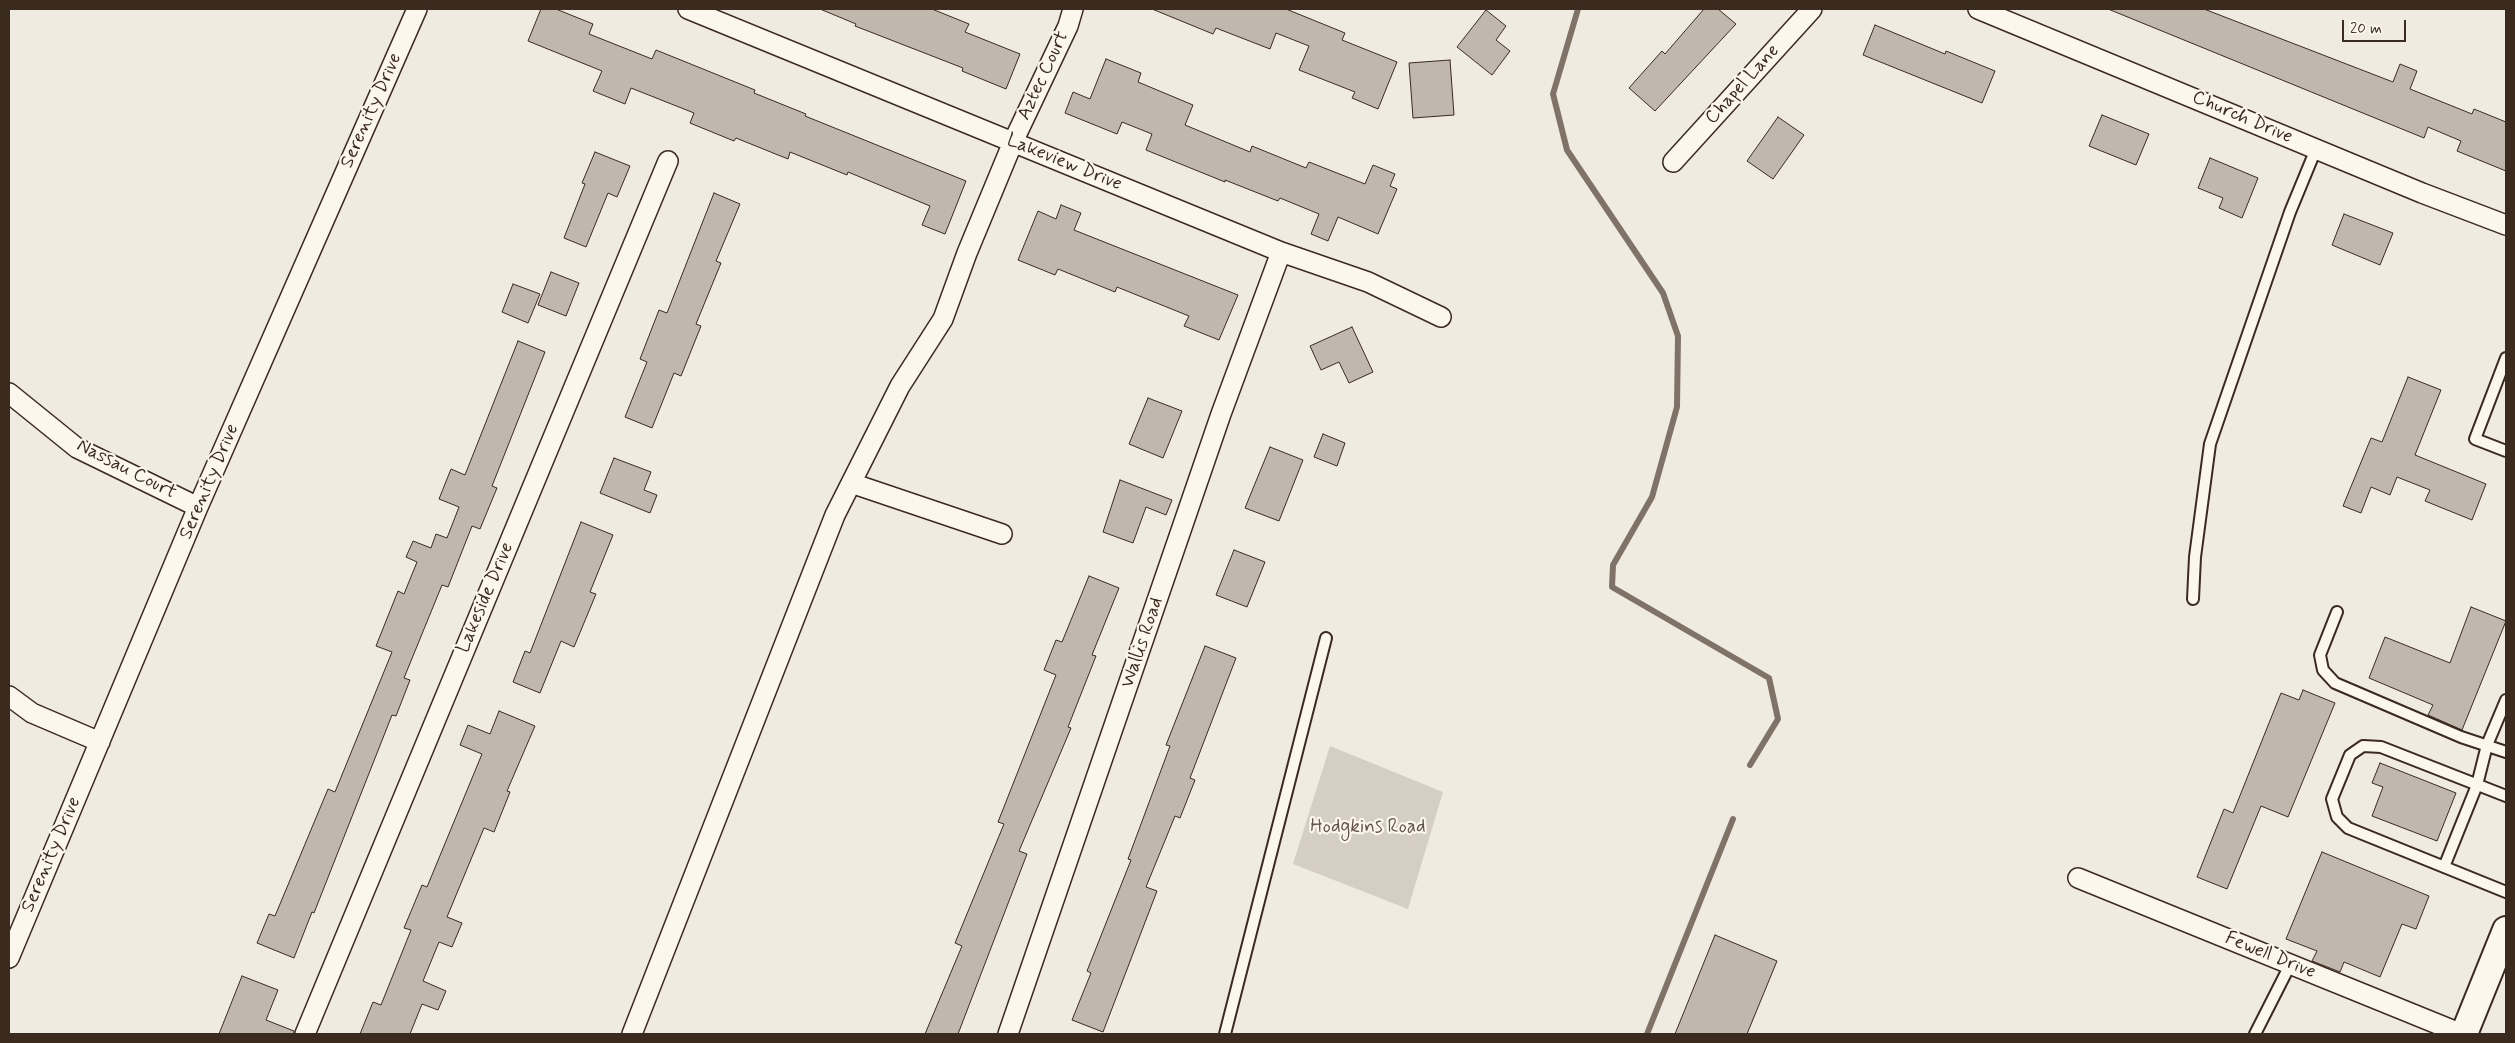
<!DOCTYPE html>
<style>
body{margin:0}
#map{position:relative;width:2515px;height:1043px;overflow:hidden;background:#f0ebe0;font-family:Mynerve,sans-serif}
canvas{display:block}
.frame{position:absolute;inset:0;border:10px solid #3b2a1e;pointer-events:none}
.scale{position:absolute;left:2342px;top:20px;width:64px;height:22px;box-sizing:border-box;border:2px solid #3b2a1e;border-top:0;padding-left:6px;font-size:15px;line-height:18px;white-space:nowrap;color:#3b2a1e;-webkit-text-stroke:4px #fbf7ec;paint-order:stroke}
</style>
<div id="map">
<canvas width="2515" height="1043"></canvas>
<div class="frame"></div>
<div class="scale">20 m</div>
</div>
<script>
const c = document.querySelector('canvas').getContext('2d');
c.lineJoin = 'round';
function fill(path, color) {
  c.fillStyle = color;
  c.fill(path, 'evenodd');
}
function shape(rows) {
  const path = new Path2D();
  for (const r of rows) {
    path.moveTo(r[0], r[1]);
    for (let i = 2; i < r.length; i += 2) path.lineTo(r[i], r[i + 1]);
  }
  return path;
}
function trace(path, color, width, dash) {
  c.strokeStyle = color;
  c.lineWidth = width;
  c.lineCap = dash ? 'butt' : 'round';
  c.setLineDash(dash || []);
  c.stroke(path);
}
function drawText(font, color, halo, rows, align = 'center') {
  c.font = font + ' Mynerve,sans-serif';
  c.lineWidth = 4.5;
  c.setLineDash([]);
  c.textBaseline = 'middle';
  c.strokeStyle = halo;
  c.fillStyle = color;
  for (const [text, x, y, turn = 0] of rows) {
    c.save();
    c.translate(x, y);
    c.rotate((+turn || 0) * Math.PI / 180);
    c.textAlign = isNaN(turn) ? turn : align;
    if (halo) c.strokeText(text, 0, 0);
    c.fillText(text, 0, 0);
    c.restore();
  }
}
const green = shape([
 [1330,746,1443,792,1408,909,1293,864]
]);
const stream = shape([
 [1578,9,1553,94,1567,150,1663,293,1678,336,1677,407,1652,497,1613,565,1612,587,1769,678,1778,719,1750,765],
 [1647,1034,1733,819]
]);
const building = shape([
 [541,9,556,9,593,24,589,34,652,59,656,50,755,90,754,93,806,114,805,116,966,181,945,234,922,225,930,206,848,172,847,175,790,152,788,159,736,138,734,141,690,123,694,113,631,88,625,104,593,91,602,71,528,41,541,9],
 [820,9,932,9,969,24,965,32,1020,54,1006,89,962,71,963,68,855,26,856,24,820,9],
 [1152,9,1286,9,1345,33,1342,40,1397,62,1378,109,1352,98,1355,92,1299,70,1309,46,1276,33,1270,49,1216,28,1213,34,1152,9],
 [1704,9,1718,9,1736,24,1655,111,1629,88,1662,51,1665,54,1704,9],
 [2108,9,2204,9,2393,82,2400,64,2417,71,2410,89,2472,114,2474,109,2506,122,2506,171,2457,151,2461,141,2428,127,2424,138,2108,9],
 [1486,10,1506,26,1496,40,1510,51,1492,75,1457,47,1486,10],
 [1875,25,1945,54,1946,51,1995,71,1982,103,1863,55,1875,25],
 [1106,59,1141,73,1138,82,1193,105,1185,125,1250,152,1252,146,1306,168,1309,162,1365,184,1373,165,1395,174,1390,186,1397,189,1378,234,1338,217,1328,241,1311,234,1319,214,1280,198,1278,201,1225,180,1225,182,1146,150,1152,134,1122,122,1117,134,1065,113,1073,92,1090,99,1106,59],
 [1450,60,1454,115,1413,118,1409,63,1450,60],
 [2102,115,2149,134,2136,165,2089,146,2102,115],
 [1778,117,1804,135,1773,179,1747,161,1778,117],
 [595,152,630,166,617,197,608,193,586,247,564,238,585,184,582,183,595,152],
 [2210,158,2258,178,2242,218,2219,208,2223,198,2198,188,2210,158],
 [714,193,740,204,716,261,721,263,696,324,701,326,681,376,674,373,652,428,625,417,647,362,640,359,659,310,667,313,714,193],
 [1061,205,1081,213,1074,230,1238,295,1219,340,1184,326,1189,316,1117,287,1115,292,1058,269,1055,275,1018,260,1038,211,1056,219,1061,205],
 [2344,214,2393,233,2380,265,2332,245,2344,214],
 [551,272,579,283,566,316,538,305,551,272],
 [513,284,540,294,528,323,502,312,513,284],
 [1352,327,1373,372,1349,383,1339,362,1321,370,1310,346,1352,327],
 [518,341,545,352,492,486,497,488,480,529,472,526,448,587,442,585,404,678,410,680,396,716,392,715,314,913,312,912,294,958,257,943,269,914,275,916,328,789,335,792,392,652,376,646,398,591,404,594,417,562,406,557,413,541,431,548,436,534,447,538,459,507,439,499,451,469,465,475,518,341],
 [2408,377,2441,390,2415,455,2486,484,2472,520,2425,501,2430,490,2397,477,2390,495,2371,487,2361,513,2343,506,2371,438,2382,442,2408,377],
 [1148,398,1182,411,1163,458,1129,444,1148,398],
 [1323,434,1345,443,1337,466,1314,457,1323,434],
 [1270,447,1303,460,1279,521,1245,508,1270,447],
 [614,458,651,472,644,490,657,495,650,513,600,493,614,458],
 [1120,480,1172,500,1166,515,1146,507,1133,543,1103,532,1120,480],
 [581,522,613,535,590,592,596,594,574,647,561,641,540,693,513,682,525,651,530,653,581,522],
 [1234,550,1265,562,1247,607,1216,595,1234,550],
 [1089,576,1119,588,1092,655,1096,656,1068,727,1071,728,1019,851,1027,854,958,1034,925,1034,962,946,955,943,1004,824,998,822,1056,675,1044,670,1056,640,1062,642,1089,576],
 [2471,607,2506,621,2462,730,2428,715,2433,705,2369,678,2385,637,2450,663,2471,607],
 [1205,646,1236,658,1190,778,1195,780,1180,818,1175,816,1146,887,1157,891,1103,1032,1072,1020,1091,973,1087,971,1131,860,1128,859,1170,746,1166,745,1205,646],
 [2303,690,2335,703,2288,817,2261,806,2227,889,2197,877,2224,809,2233,813,2281,693,2299,700,2303,690],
 [499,711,535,726,507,791,510,792,494,832,484,828,447,917,462,923,452,947,439,942,423,981,446,991,438,1010,422,1004,410,1034,360,1034,373,1002,381,1005,411,930,404,928,422,885,427,887,482,754,460,745,468,725,490,734,499,711],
 [2380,763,2456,793,2437,841,2372,816,2383,787,2372,783,2380,763],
 [2322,852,2429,896,2416,929,2402,924,2380,977,2344,962,2340,972,2312,961,2317,951,2286,939,2322,852],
 [1715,935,1777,961,1747,1034,1675,1034,1715,935],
 [242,976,278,990,266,1020,294,1031,294,1034,219,1034,242,976]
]);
const lane = shape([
 [2506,358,2475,439,2506,451],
 [2193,599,2195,557,2210,444,2290,212,2316,149],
 [2337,612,2320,655,2323,670,2335,683,2461,737,2506,752],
 [2506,796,2381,747,2363,746,2350,755,2332,799,2337,817,2348,828,2506,892],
 [2444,867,2477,785,2487,745,2506,700],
 [1225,1034,1326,638],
 [2255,1034,2290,965]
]);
const street = shape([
 [688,9,1281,252,1368,282,1441,317],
 [1978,9,2422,193,2506,225],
 [1673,162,1812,9],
 [9,393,77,448,198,507],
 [851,483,1002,534],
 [9,696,32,713,100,742],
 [2078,878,2462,1034],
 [9,958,198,507,417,9],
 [305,1034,668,161],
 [632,1034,835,515,900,386,943,319,967,253,1013,142,1068,26,1073,9],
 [1008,1034,1221,414,1281,252]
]);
const secondary = shape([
 [2464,1034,2506,930]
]);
const streetNames = [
 ["Aztec Court",1044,76,-65],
 ["Chapel Lane",1743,85,-48],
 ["Serenity Drive",372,111,-66],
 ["Church Drive",2242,118,23],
 ["Lakeview Drive",1064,163,22],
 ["Nassau Court",126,470,27],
 ["Serenity Drive",210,482,-67],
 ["Lakeside Drive",486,598,-67],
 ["Wallis Road",1143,643,-71],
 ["Serenity Drive",52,855,-67],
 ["Fewell Drive",2270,956,22]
];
const parkNames = [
 ["Hodgkins Road",1368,828]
];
fill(green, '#d5cec3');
trace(stream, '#7f7367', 6);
fill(building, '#c0b8ad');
trace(building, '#3b2a1e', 1);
trace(lane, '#3b2a1e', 14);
trace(street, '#3b2a1e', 22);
trace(secondary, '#3b2a1e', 30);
trace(lane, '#fbf7ec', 10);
trace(street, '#fbf7ec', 19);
trace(secondary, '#fbf7ec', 26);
drawText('19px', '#3b2a1e', '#fbf7ec', streetNames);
drawText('19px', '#625347', '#fbf7ec', parkNames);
</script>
